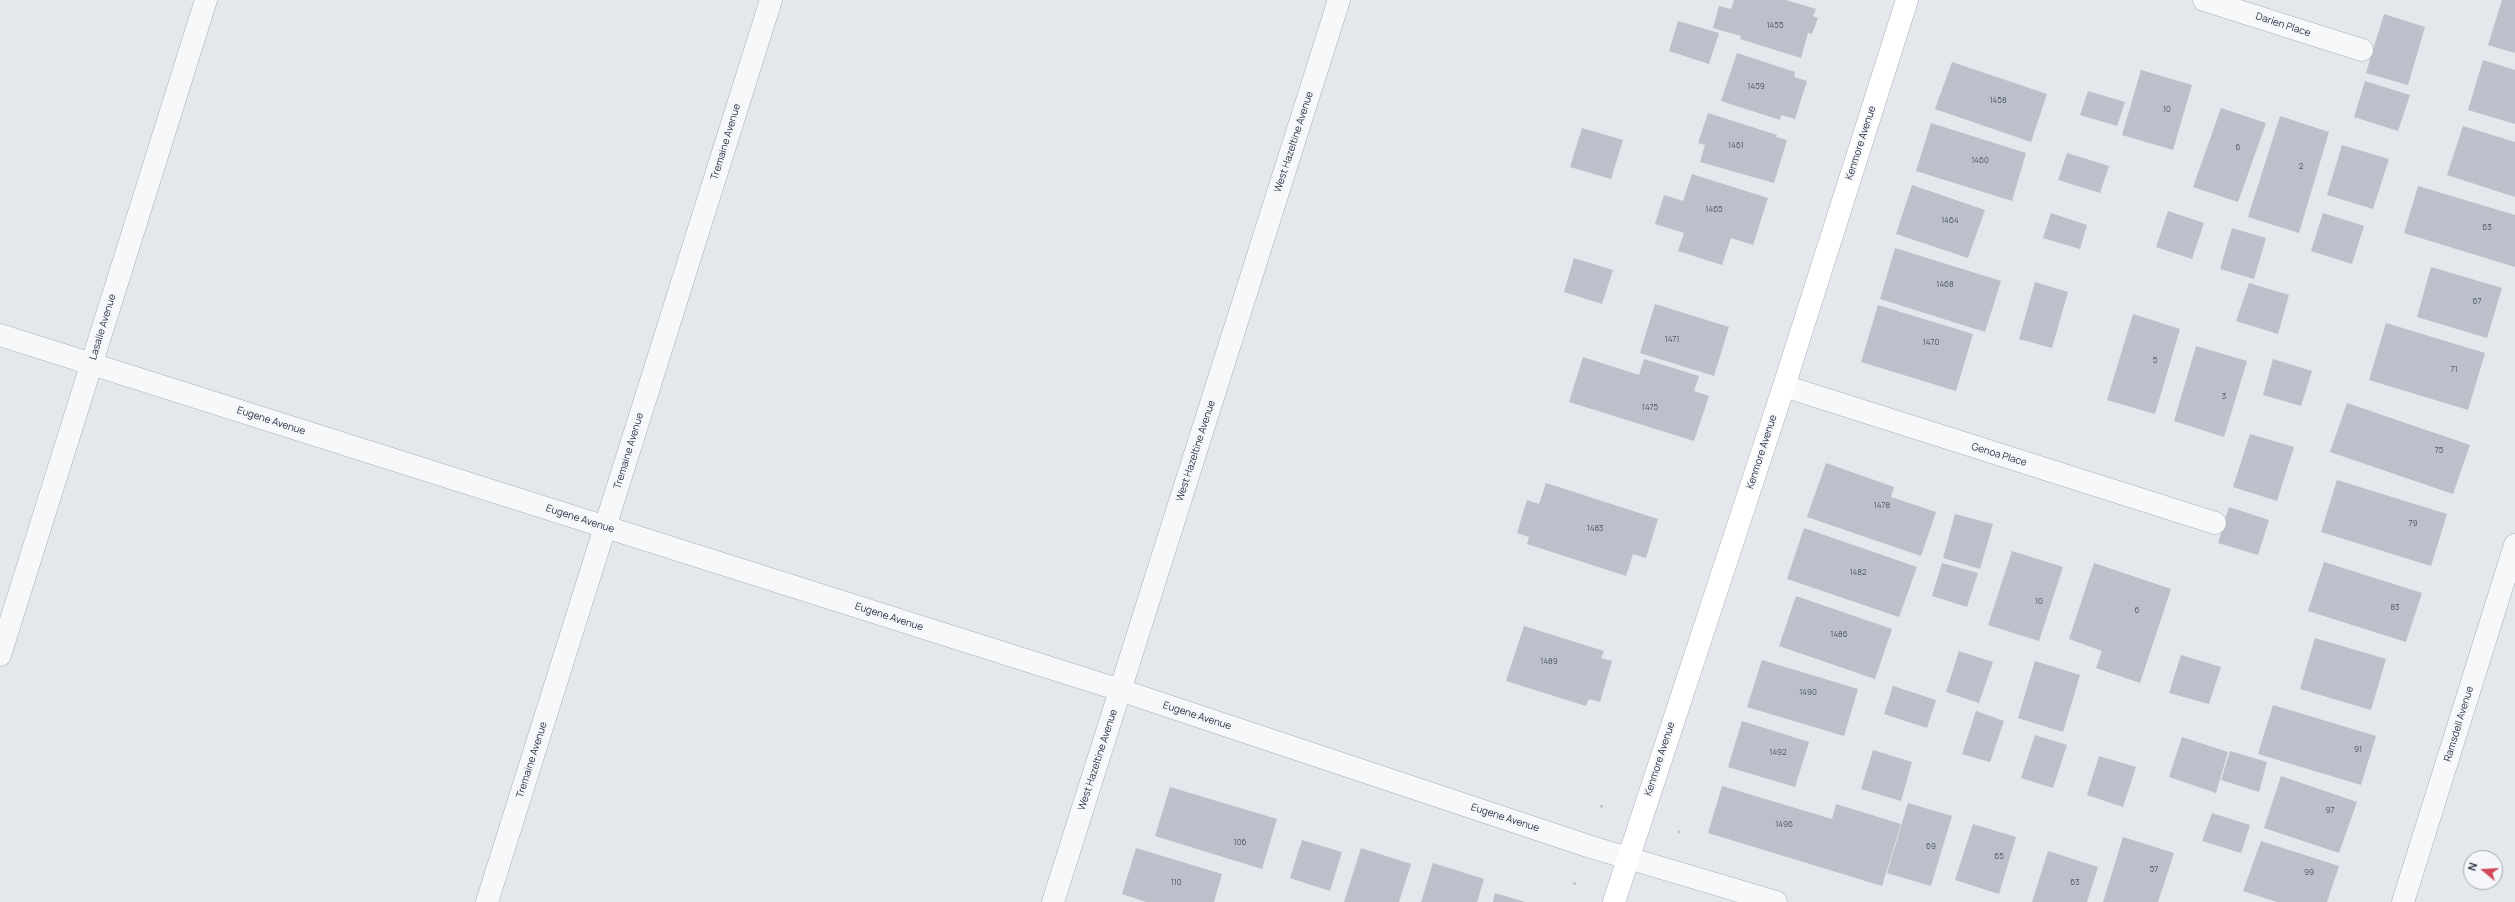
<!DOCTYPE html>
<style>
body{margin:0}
#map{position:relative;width:2515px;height:902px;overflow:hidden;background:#e4e7ec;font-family:Manrope,sans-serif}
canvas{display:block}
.north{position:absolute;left:2463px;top:850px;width:40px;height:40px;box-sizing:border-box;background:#f4f6f9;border:1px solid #a4a8b1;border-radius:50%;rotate:288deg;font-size:11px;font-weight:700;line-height:16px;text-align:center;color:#2b3445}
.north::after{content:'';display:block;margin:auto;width:14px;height:18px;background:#d1495b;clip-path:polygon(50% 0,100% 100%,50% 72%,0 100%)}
</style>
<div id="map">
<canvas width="2515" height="902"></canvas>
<div class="north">N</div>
</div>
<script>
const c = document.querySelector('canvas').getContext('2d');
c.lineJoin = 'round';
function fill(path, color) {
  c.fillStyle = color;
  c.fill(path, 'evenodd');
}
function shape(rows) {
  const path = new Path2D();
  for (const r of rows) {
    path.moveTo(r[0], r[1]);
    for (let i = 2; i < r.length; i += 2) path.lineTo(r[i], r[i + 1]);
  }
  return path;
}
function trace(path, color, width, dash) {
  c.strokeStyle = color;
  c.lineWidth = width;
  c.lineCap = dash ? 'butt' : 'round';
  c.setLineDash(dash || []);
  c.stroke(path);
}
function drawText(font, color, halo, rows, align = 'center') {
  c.font = font + ' Manrope,sans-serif';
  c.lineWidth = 4;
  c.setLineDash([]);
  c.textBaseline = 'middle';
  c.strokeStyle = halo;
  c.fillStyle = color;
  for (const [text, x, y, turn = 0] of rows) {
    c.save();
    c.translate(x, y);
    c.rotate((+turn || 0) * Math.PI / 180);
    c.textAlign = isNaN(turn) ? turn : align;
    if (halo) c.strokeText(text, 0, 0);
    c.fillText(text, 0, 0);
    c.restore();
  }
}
const building = shape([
 [1734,0,1786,0,1816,9,1813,16,1818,18,1812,34,1808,33,1801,58,1740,39,1741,36,1713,28,1719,6,1731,9],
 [2502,0,2515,0,2515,53,2488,45],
 [2384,14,2425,27,2408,85,2366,73],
 [1678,21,1719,33,1709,64,1669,51],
 [1737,53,1795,72,1794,77,1807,81,1795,119,1781,115,1780,120,1721,101],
 [2483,60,2515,70,2515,124,2468,110],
 [1952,62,2047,94,2031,142,1935,109],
 [2141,70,2192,85,2173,150,2122,135],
 [2365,81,2410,95,2398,131,2354,117],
 [2088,91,2125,102,2117,126,2080,115],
 [2221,108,2266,123,2238,202,2193,187],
 [1708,113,1777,135,1776,137,1787,140,1774,183,1700,162,1705,145,1698,143],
 [2280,116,2329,132,2299,233,2248,217],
 [1931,123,2026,153,2012,201,1916,171],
 [2463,126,2515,142,2515,197,2447,175],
 [1582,128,1623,140,1611,179,1570,167],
 [2342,145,2389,159,2373,209,2327,195],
 [2067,153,2109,166,2100,193,2058,180],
 [1692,174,1768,198,1753,245,1731,238,1722,265,1678,251,1684,233,1655,224,1664,195,1683,201],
 [1912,185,1985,210,1968,258,1896,234],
 [2418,186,2515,215,2515,267,2404,233],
 [2168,211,2204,223,2192,259,2156,247],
 [2051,213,2087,225,2080,249,2043,238],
 [2323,213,2364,226,2352,264,2311,251],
 [2232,228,2266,238,2254,279,2220,269],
 [1895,248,2001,281,1985,332,1880,299],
 [1574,258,1613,270,1602,304,1564,292],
 [2431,267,2502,288,2487,338,2417,317],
 [2035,282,2068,292,2052,348,2019,339],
 [2249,283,2289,295,2278,334,2236,321],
 [1655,304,1729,327,1714,376,1640,353],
 [1878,305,1973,334,1956,391,1861,362],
 [2133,314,2180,329,2155,414,2107,400],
 [2386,323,2485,353,2468,410,2369,380],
 [2196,346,2247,361,2224,437,2174,421],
 [1583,357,1639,375,1644,359,1699,376,1694,391,1709,396,1694,441,1569,402],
 [2273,359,2312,371,2301,406,2263,395],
 [2347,403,2470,445,2453,494,2330,452],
 [2250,434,2294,447,2277,501,2233,487],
 [1826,463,1894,487,1891,497,1936,512,1921,556,1807,517],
 [2337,480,2447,514,2431,566,2321,532],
 [1546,483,1658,519,1646,558,1633,554,1626,576,1527,544,1529,537,1517,533,1527,500,1539,504],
 [2229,507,2269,520,2258,555,2218,543],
 [1955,514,1993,524,1980,569,1943,558],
 [1804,528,1917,567,1899,617,1787,579],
 [2012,551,2063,567,2039,641,1988,625],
 [2324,562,2422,593,2406,642,2308,611],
 [1942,563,1978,573,1967,607,1932,596],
 [2094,563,2171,589,2140,683,2096,668,2102,651,2069,639],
 [1796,596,1892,629,1875,679,1779,646],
 [1524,626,1604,651,1601,658,1612,661,1600,702,1589,699,1586,706,1506,681],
 [2315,638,2386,659,2371,710,2300,689],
 [1959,651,1993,662,1979,703,1946,692],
 [2181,655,2221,667,2209,704,2169,693],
 [1762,660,1858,689,1844,736,1747,707],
 [2035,661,2080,675,2063,732,2018,718],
 [1893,686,1936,700,1927,728,1884,714],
 [2273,705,2376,736,2361,785,2258,754],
 [1976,711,2004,721,1990,762,1962,754],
 [1742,721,1809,742,1795,787,1728,767],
 [2035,735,2067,745,2053,788,2021,778],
 [2182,737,2228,752,2216,793,2169,777],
 [1873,750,1912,762,1901,801,1861,789],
 [2230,751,2267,762,2259,792,2221,780],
 [2099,756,2136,767,2123,807,2087,795],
 [2281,776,2357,802,2339,853,2264,828],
 [1722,786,1832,819,1836,804,1901,824,1882,886,1708,833],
 [1170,787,1277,819,1262,869,1155,836],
 [1908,803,1952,816,1931,886,1887,873],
 [2212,813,2250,825,2241,853,2202,841],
 [1973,824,2016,837,1999,894,1955,880],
 [2123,837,2174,853,2158,902,2103,902],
 [1302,840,1342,852,1330,891,1290,878],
 [2261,841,2339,866,2327,902,2277,902,2243,891],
 [1136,848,1222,874,1214,902,1146,902,1122,894],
 [1361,848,1411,864,1399,902,1344,902],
 [2048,851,2098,867,2087,902,2032,902],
 [1433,863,1484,879,1477,902,1421,902],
 [1495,893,1525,902,1493,902]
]);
const path = shape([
 [1601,805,1603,810],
 [1678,833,1682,829],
 [1573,884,1579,882]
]);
const street = shape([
 [2204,0,2362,50],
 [0,335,1120,690,1591,847,1776,902],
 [1784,386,2215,523],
 [0,655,206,0],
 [487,902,771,0],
 [1053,902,1339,0],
 [2403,902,2515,545]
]);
const secondary = shape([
 [1614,902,1784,386,1907,0]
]);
const numberNames = [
 ["1455",1775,26],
 ["1459",1756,87],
 ["1458",1998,101],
 ["10",2167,110],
 ["1461",1736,146],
 ["6",2238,148],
 ["1460",1980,161],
 ["2",2301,167],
 ["1465",1714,210],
 ["1464",1950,221],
 ["63",2487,228],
 ["1468",1945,285],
 ["67",2477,302],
 ["1471",1672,340],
 ["1470",1931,343],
 ["5",2155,361],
 ["71",2454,370],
 ["3",2224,397],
 ["1475",1650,408],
 ["75",2439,451],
 ["1478",1882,506],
 ["79",2413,524],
 ["1483",1595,529],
 ["1482",1858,573],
 ["10",2039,602],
 ["83",2395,608],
 ["6",2137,611],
 ["1486",1839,635],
 ["1489",1549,662],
 ["1490",1808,693],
 ["91",2358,750],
 ["1492",1778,753],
 ["97",2330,811],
 ["1496",1784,825],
 ["106",1240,843],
 ["69",1931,847],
 ["65",1999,857],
 ["57",2154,870],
 ["99",2309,873],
 ["110",1176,883],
 ["63",2075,883]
];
const streetNames = [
 ["Darien Place",2283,25,18],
 ["Tremaine Avenue",726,142,-73],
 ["West Hazeltine Avenue",1294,142,-72],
 ["Kenmore Avenue",1861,143,-72],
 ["Lasalle Avenue",103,327,-73],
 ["Eugene Avenue",271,421,18],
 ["Tremaine Avenue",629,451,-73],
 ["West Hazeltine Avenue",1196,451,-72],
 ["Kenmore Avenue",1762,452,-72],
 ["Genoa Place",1999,455,17],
 ["Eugene Avenue",580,519,18],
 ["Eugene Avenue",889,617,18],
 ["Eugene Avenue",1197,716,18],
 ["Ramsdell Avenue",2459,724,-73],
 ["Kenmore Avenue",1660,759,-72],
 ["Tremaine Avenue",532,760,-72],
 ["West Hazeltine Avenue",1098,760,-72],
 ["Eugene Avenue",1505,818,18]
];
fill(building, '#bbc0ca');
trace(street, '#a9aeb7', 23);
trace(secondary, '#a9aeb7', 23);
trace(path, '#c2c5cb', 2.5, [3, 3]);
trace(street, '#f7f8fa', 22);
trace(secondary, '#fff', 22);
drawText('8px', '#4f5766', null, numberNames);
drawText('10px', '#2b3445', '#f4f6f9', streetNames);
</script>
